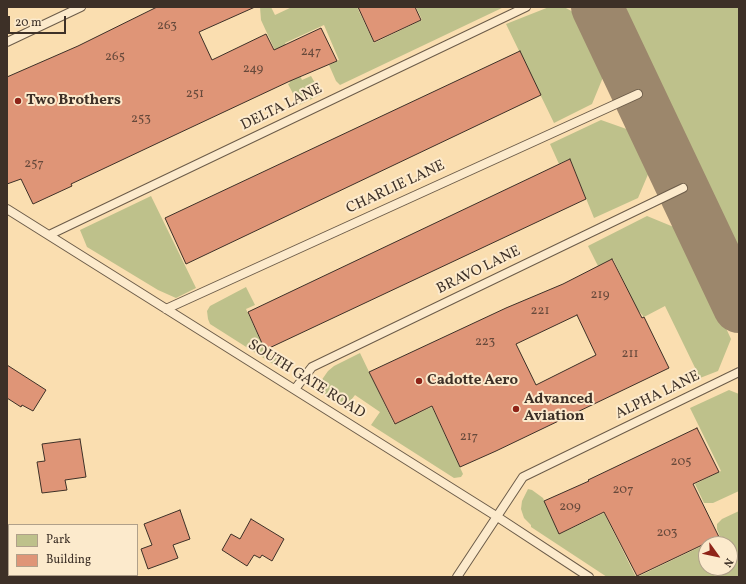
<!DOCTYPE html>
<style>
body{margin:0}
#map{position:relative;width:746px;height:584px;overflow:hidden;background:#fadeb0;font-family:Vollkorn,serif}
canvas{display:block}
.frame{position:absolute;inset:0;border:8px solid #3d3027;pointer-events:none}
.legend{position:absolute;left:8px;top:524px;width:130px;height:52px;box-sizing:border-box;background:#fceacc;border:1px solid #b0a08a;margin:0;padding:5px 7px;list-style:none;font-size:12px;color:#3d3027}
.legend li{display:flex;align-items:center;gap:8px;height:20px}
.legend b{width:20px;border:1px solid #b0a08a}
.north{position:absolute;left:698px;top:536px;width:40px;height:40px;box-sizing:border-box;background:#fceacc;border:1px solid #b0a08a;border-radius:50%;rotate:123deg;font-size:11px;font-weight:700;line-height:16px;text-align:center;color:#3d3027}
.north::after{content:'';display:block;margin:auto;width:14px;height:18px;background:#8f2418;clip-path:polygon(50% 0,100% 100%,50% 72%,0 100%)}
.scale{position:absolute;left:8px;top:16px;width:58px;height:18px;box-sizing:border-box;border:2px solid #3d3027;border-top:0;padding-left:5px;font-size:12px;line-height:14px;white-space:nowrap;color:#3d3027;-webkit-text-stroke:3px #fceacc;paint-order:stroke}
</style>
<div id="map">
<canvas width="746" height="584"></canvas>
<div class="frame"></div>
<ul class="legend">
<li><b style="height:11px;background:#bec18b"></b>Park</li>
<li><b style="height:11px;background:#df9577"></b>Building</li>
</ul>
<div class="north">N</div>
<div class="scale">20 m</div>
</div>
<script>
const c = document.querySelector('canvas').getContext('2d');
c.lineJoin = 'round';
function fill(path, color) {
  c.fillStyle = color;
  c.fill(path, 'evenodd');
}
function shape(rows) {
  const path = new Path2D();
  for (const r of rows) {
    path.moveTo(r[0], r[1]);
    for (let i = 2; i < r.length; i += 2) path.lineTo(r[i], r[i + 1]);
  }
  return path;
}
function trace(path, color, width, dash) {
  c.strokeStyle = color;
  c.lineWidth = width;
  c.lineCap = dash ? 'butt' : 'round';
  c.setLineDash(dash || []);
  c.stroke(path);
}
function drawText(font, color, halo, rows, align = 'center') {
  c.font = font + ' Vollkorn,serif';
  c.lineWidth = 4;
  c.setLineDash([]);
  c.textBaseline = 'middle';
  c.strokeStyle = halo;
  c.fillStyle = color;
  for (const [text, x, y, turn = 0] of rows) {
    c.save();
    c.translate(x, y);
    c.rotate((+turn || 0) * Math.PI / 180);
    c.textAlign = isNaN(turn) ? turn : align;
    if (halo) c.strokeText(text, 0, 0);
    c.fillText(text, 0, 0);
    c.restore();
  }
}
const green = shape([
 [260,7,271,7,275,15,292,7,357,7,374,43,422,20,416,7,504,7,340,85,336,81,329,65,339,60,324,25,285,43,302,80,311,76,319,90,320,95,299,105,288,84,290,83,261,20],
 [549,7,564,7,579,15,606,70,592,104,554,123,506,24],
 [616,7,739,7,739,268],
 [601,120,635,132,652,165,638,198,594,218,570,159,559,164,550,144],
 [151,196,196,288,176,298,158,290,87,247,80,230],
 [647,216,681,230,731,339,718,371,700,378,665,306,644,317,637,309,613,259,598,266,588,246],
 [246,287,255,305,246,309,268,357,279,352,284,364,273,364,210,324,208,319,207,311,210,306],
 [360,353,394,424,432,407,463,474,461,477,454,478,371,425,380,412,355,395,345,408,326,397,323,390,321,381,328,371,334,366],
 [729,390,739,394,739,491,713,503,704,503,695,484,721,471,690,408],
 [528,489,532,490,543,498,559,534,604,513,636,577,607,577,531,527,531,525,524,518,521,509,522,501],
 [739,511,739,577,637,577,706,544,706,568,730,568,730,544,706,544,720,537,717,529,717,524,722,519]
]);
const taxiway = shape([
 [597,7,739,307]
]);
const building = shape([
 [157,7,255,7,199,32,212,60,266,34,274,50,321,28,337,61,290,81,177,134,71,184,72,186,33,204,21,179,7,184,7,77,78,46,157,7],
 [358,7,415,7,421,20,374,42,358,7],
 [520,51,541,95,186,264,165,218,520,51],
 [570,159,586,199,265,350,248,312,570,159],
 [612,259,642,318,644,317,669,368,496,451,460,467,432,406,395,424,369,372,506,308,563,284,612,259],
 [577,315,596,355,536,385,516,344,577,315],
 [7,365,46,390,33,411,22,405,21,407,7,398,7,365],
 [697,428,719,472,693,484,719,537,637,576,604,512,559,534,544,501,589,481,588,480,697,428],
 [80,439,86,477,65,480,67,490,42,493,37,462,45,461,42,444,80,439],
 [180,510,190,539,173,545,178,558,148,569,141,549,152,545,144,524,180,510],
 [251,519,284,539,272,561,262,555,260,558,254,555,247,566,222,550,231,534,240,539,251,519]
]);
const service = shape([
 [7,42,81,7],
 [7,209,496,516,589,577],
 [49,235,526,7],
 [166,309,638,94],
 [295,389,312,367,683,188],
 [457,577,523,477,739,372]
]);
const markers = [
 [18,101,4,"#8f2418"],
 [419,381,4,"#8f2418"],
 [516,409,4,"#8f2418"]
];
const numberNames = [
 ["263",167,27],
 ["247",311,53],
 ["265",115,58],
 ["249",253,70],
 ["251",195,95],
 ["253",141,120],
 ["257",34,165],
 ["219",600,296],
 ["221",540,312],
 ["223",485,343],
 ["211",630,355],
 ["217",469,438],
 ["205",681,463],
 ["207",623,491],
 ["209",570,508],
 ["203",667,534]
];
const poiNames = [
 ["Two Brothers",26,101],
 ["Cadotte Aero",427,381],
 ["Advanced",524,400],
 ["Aviation",524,417]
];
const streetNames = [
 ["DELTA LANE",282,108,-26],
 ["CHARLIE LANE",396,188,-25],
 ["BRAVO LANE",479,271,-26],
 ["SOUTH GATE ROAD",306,380,32],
 ["ALPHA LANE",658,396,-26]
];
fill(green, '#bec18b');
trace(taxiway, '#9c876c', 52);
fill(building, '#df9577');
trace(building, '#3d3027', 1);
trace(service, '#6c5c49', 10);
trace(service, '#fceacc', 8);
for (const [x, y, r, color] of markers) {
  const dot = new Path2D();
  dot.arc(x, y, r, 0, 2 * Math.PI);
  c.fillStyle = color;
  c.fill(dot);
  trace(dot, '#fceacc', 1.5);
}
drawText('13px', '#66493b', null, numberNames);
drawText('bold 15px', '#3d3027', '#fceacc', poiNames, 'left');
drawText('15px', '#3d3027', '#fceacc', streetNames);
</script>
